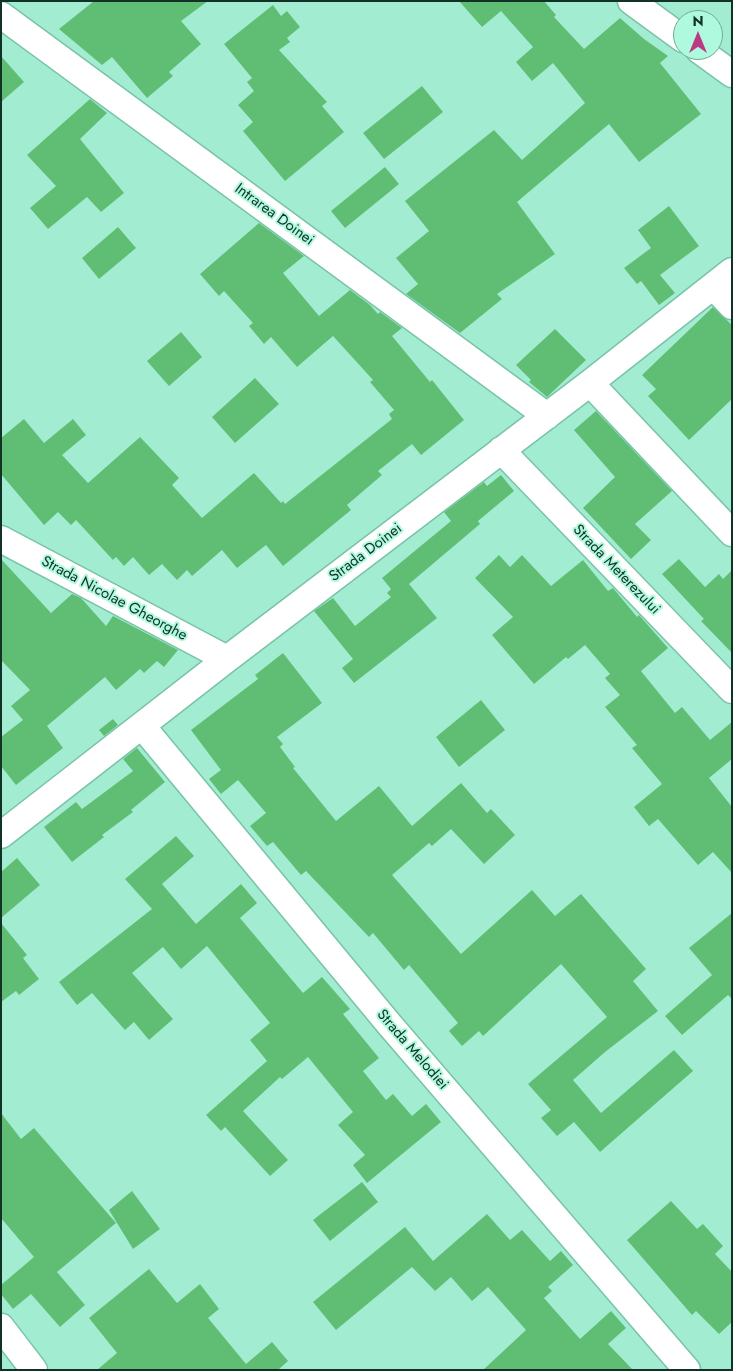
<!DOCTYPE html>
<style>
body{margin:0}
#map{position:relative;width:733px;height:1371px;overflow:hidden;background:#a2edd1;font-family:Jost,sans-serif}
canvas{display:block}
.frame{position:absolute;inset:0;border:2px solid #123127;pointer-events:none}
.north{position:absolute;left:673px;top:10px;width:50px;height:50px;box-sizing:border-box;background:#affade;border:1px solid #70aa95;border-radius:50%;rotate:0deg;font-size:14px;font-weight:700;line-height:20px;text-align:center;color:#123127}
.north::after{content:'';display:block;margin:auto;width:18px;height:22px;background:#ba3a84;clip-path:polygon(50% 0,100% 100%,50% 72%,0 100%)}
</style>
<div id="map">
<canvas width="733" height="1371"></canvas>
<div class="frame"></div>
<div class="north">N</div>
</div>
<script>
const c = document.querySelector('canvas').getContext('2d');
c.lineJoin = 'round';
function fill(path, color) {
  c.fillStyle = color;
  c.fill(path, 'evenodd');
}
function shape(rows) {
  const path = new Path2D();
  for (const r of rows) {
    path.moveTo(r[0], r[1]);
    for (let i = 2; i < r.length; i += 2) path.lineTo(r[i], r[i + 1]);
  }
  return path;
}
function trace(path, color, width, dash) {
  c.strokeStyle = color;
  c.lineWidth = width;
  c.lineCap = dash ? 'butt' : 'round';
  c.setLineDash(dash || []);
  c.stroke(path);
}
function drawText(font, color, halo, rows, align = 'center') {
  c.font = font + ' Jost,sans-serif';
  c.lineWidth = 4;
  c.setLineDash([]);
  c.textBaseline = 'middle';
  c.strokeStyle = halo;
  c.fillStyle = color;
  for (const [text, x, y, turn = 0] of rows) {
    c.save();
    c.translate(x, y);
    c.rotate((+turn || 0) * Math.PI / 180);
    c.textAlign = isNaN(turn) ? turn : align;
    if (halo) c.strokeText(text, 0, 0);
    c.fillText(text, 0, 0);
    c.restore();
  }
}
const building = shape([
 [94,1,208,1,181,21,201,44,169,72,173,76,147,98,112,57,102,65,59,29],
 [459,1,544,1,556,15,554,17,584,49,620,18,644,39,668,56,660,63,701,114,639,162,609,124,517,202,555,254,497,294,502,299,460,333,406,294,418,284,396,258,429,231,405,201,494,130,522,160,585,103,553,63,532,81,516,62,533,47,501,11,482,27],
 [273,5,281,16,287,11,300,27,287,38,290,42,279,50,327,102,322,106,344,132,285,181,243,131,253,122,238,105,254,91,247,82,252,78,224,44],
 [1,56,24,82,1,102],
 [422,86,443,112,384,159,363,133],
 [90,99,107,113,80,139,124,193,101,212,87,197,48,229,30,208,56,186,27,155],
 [385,167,399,184,345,228,331,211],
 [669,206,699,246,660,275,675,293,659,305,641,281,637,284,624,268,651,248,638,230],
 [259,223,304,256,283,273,319,316,350,290,370,305,378,314,380,312,402,328,392,336,430,382,432,380,464,420,421,455,412,444,378,471,382,475,347,505,351,510,283,566,266,545,237,568,222,550,192,576,187,570,177,580,162,564,149,575,133,557,124,566,116,557,113,560,76,520,71,525,58,512,44,525,1,474,1,438,24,419,44,443,73,419,86,435,62,455,88,483,140,437,179,478,172,485,202,518,254,473,281,503,283,501,285,504,392,419,389,414,394,410,370,382,373,380,333,336,297,367,271,337,264,344,249,326,253,323,224,291,219,296,200,274],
 [118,227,136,248,99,279,82,258],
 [713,307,732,325,732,399,689,440,648,396,656,389,642,375],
 [555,329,586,360,547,397,529,382,531,380,516,365],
 [181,332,202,357,169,386,147,361],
 [255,378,279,404,235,443,212,417],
 [596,411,672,491,635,524,651,540,631,559,583,508,615,477,574,430],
 [501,475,514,491,478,521,480,524,409,584,437,618,354,683,342,668,353,659,314,611,333,598,355,626,391,597,387,593,391,589,382,578,451,521,444,512,484,482,487,486],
 [499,555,510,567,522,555,551,586,583,560,608,591,613,588,637,617,639,615,668,648,641,671,675,713,682,707,710,740,732,722,732,759,709,778,732,807,732,873,713,852,698,865,658,819,649,826,634,807,662,784,632,748,637,745,605,707,620,695,605,678,610,674,585,645,568,659,566,657,534,684,492,635,513,617,475,578],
 [1,559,51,613,72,594,81,598,106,626,113,616,178,650,164,667,157,661,144,673,140,669,116,690,105,677,47,726,63,748,16,785,1,766,1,737,23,720,11,706,30,690,1,660],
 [679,559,705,587,719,574,723,579,732,570,732,653,701,621,704,619,662,574],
 [283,653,322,703,277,737,283,744,280,747,295,767,293,768,336,821,379,786,412,826,461,783,487,813,491,809,515,835,484,864,451,829,432,846,429,843,392,875,461,954,532,890,555,916,581,894,646,969,633,981,658,1011,605,1052,573,1080,601,1113,674,1050,693,1071,600,1152,574,1122,557,1136,541,1118,551,1110,528,1084,607,1017,561,964,483,1036,479,1031,462,1046,449,1031,458,1023,409,965,404,970,373,933,369,937,306,871,301,875,273,842,267,846,250,826,266,813,238,780,221,794,209,779,221,770,191,730,258,679,255,675],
 [481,700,505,730,459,767,436,737],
 [113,719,118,725,104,736,99,730],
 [137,748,165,782,131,810,133,812,102,835,104,837,72,862,44,827,76,802,82,809,133,771,123,759],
 [176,836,194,856,162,884,196,924,241,884,257,903,240,918,303,993,322,977,350,1009,343,1014,379,1058,363,1071,386,1100,393,1094,412,1116,426,1104,441,1122,367,1183,353,1165,365,1155,338,1125,353,1112,308,1057,282,1079,280,1077,243,1111,288,1160,270,1176,225,1127,221,1131,206,1115,267,1061,250,1040,270,1023,207,946,181,969,163,947,132,973,173,1019,149,1040,134,1022,125,1030,92,993,77,1005,59,982,152,909,125,879],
 [17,858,40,885,1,918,1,872],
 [732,913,732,999,728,995,682,1035,665,1016,712,975,689,948],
 [1,923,27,955,23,958,39,979,19,995,16,991,1,1002],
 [1,1113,21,1139,34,1128,116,1223,57,1272,85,1305,60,1327,31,1294,13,1309,1,1294,1,1285,34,1257,1,1218],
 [362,1182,378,1202,330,1241,313,1220],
 [132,1191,160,1229,133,1249,109,1210],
 [671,1201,697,1229,703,1224,723,1246,715,1254,732,1272,732,1322,719,1334,696,1311,692,1315,627,1240],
 [487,1214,510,1240,522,1230,550,1261,561,1251,573,1265,548,1287,552,1291,544,1298,580,1339,611,1311,626,1328,608,1344,633,1370,483,1370,526,1330,488,1287,472,1301,451,1277,435,1291,412,1267,336,1330,313,1302,405,1227,433,1261],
 [149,1269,177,1303,200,1284,219,1309,208,1318,246,1364,272,1342,288,1361,278,1370,97,1370,117,1353,89,1318]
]);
const minor = shape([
 [631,1,683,39],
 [1,15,547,416],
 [699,50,732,74],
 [713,286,732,306],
 [590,383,732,533],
 [501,450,732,690],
 [1,539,227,659],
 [142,726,389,1024,687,1370],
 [1,835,227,659,590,383,732,271],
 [1,1327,34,1370]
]);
const streetNames = [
 ["Intrarea Doinei",274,215,36],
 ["Strada Doinei",366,553,-37],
 ["Strada Meterezului",616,570,46],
 ["Strada Nicolae Gheorghe",114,599,28],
 ["Strada Melodiei",412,1050,49]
];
fill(building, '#60be74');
trace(minor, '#79c3a8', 29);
trace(minor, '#fff', 26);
drawText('15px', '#123127', '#affade', streetNames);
</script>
